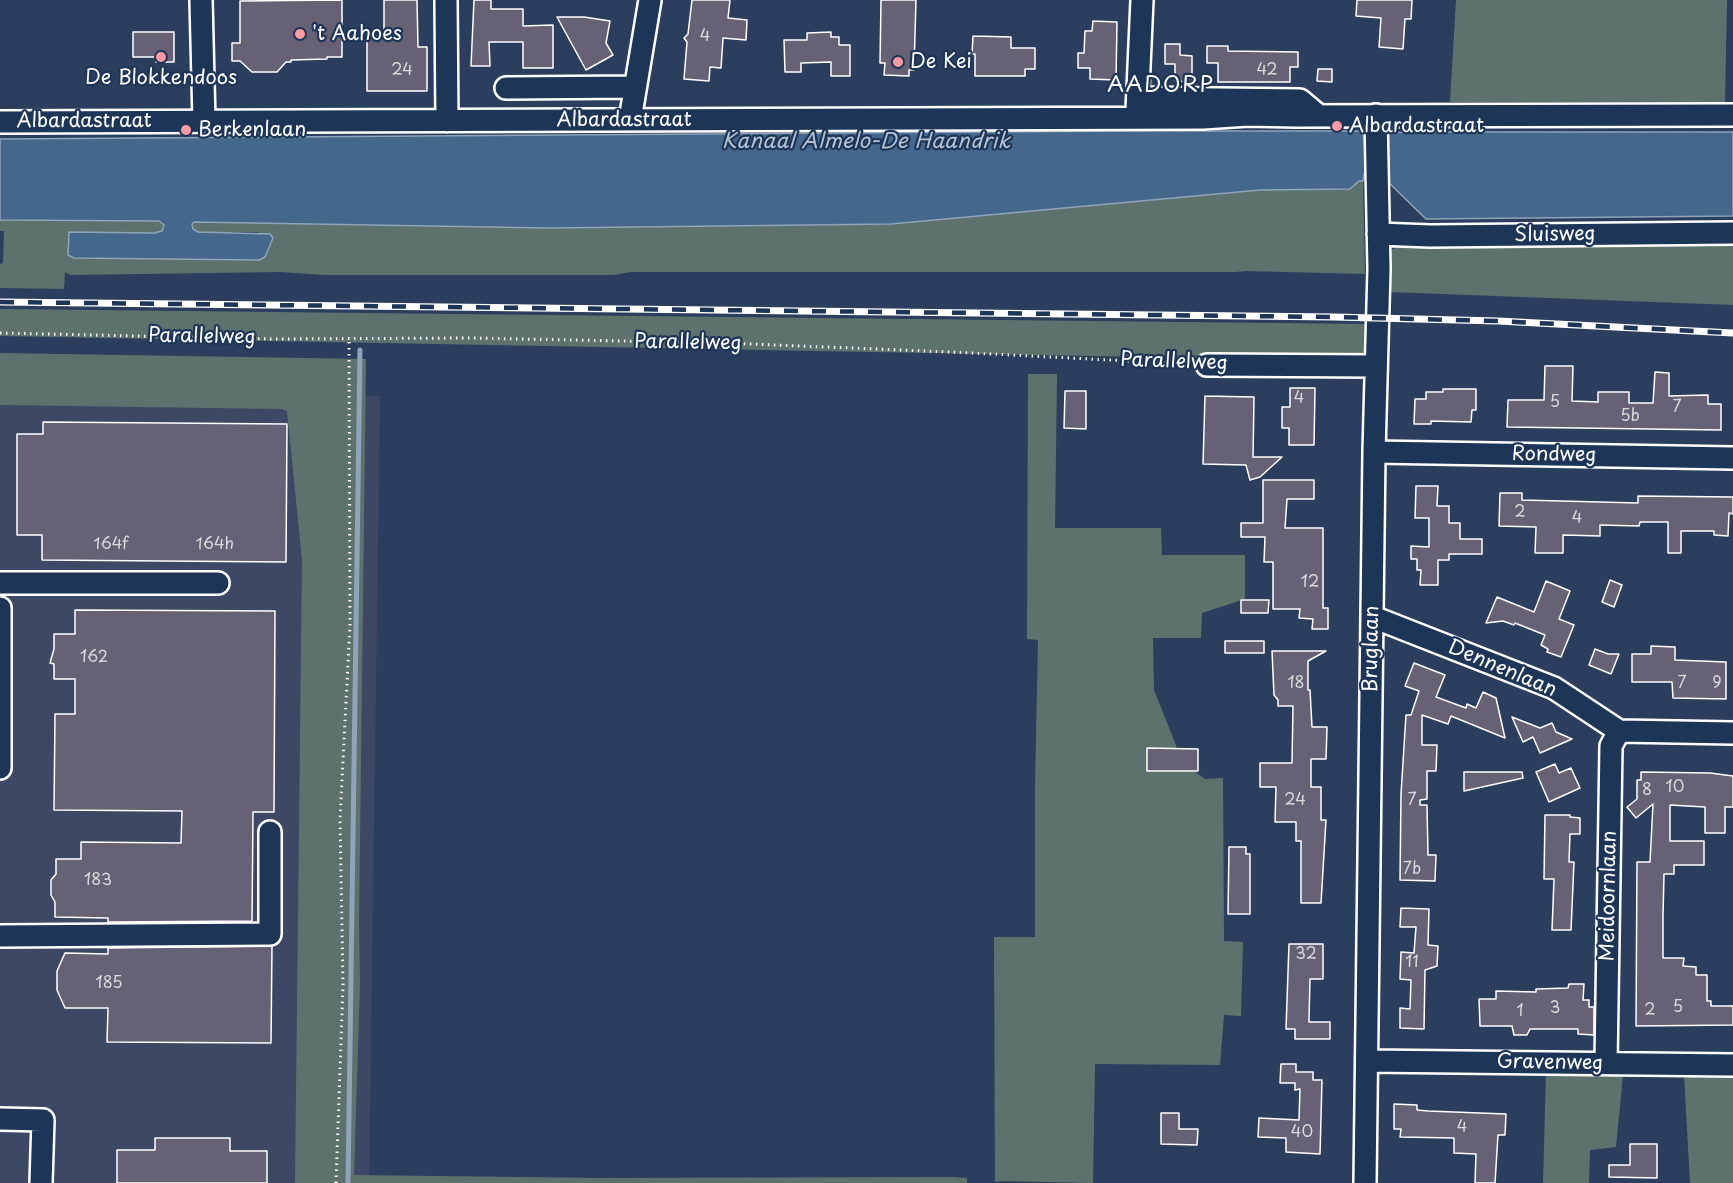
<!DOCTYPE html>
<style>
body{margin:0}
canvas{display:block;background:#2c3e5d}
</style>
<canvas width="1733" height="1183"></canvas>
<script>
const c = document.querySelector('canvas').getContext('2d');
c.lineJoin = 'round';
function fill(path, color) {
  c.fillStyle = color;
  c.fill(path, 'evenodd');
}
function shape(rows) {
  const path = new Path2D();
  for (const r of rows) {
    path.moveTo(r[0], r[1]);
    for (let i = 2; i < r.length; i += 2) path.lineTo(r[i], r[i + 1]);
  }
  return path;
}
function trace(path, color, width, dash) {
  c.strokeStyle = color;
  c.lineWidth = width;
  c.lineCap = dash ? 'butt' : 'round';
  c.setLineDash(dash || []);
  c.stroke(path);
}
function drawText(font, color, halo, rows, align = 'center') {
  c.font = font + ' "Playpen Sans",sans-serif';
  c.lineWidth = 4.5;
  c.setLineDash([]);
  c.textBaseline = 'middle';
  c.strokeStyle = halo;
  c.fillStyle = color;
  for (const [text, x, y, turn = 0] of rows) {
    c.save();
    c.translate(x, y);
    c.rotate((+turn || 0) * Math.PI / 180);
    c.textAlign = isNaN(turn) ? turn : align;
    if (halo) c.strokeText(text, 0, 0);
    c.fillText(text, 0, 0);
    c.restore();
  }
}
const built = shape([
 [0,394,380,396,369,1183,0,1183]
]);
const green = shape([
 [1456,0,1727,0,1725,102,1450,102],
 [1359,181,1363,181,1365,274,1247,271,1235,272,630,272,614,275,326,275,279,272,70,275,65,272,64,289,0,288,0,264,3,263,4,231,0,231,0,220,159,221,164,225,164,229,162,231,154,233,70,232,74,258,192,259,260,232,198,232,191,227,194,222,548,228,891,224,1260,190,1349,189],
 [1733,244,1733,305,1390,292,1390,250,1402,246],
 [0,309,1365,324,1365,361,0,336],
 [0,353,366,359,359,922,360,984,354,1175,599,1178,953,1177,967,1178,967,1183,295,1183,302,560,287,411,282,409,0,405],
 [1028,374,1057,374,1055,528,1161,528,1162,555,1245,555,1245,599,1202,613,1201,638,1153,638,1154,690,1183,763,1205,779,1223,778,1224,941,1243,942,1241,1016,1224,1015,1220,1065,1095,1064,1093,1183,1002,1181,995,1182,994,937,1035,937,1035,786,1038,640,1027,639],
 [1546,1074,1623,1074,1616,1147,1590,1150,1589,1183,1543,1183],
 [1684,1075,1733,1076,1733,1183,1690,1183]
]);
const water = shape([
 [1120,131,1359,131,1367,139,1385,139,1391,133,1408,132,1733,132,1733,216,1426,219,1387,181,1384,174,1364,174,1363,181,1359,181,1350,189,1260,190,891,224,548,228,194,222,192,224,193,229,198,232,270,234,273,238,265,257,259,260,74,258,68,255,69,232,154,233,162,231,164,225,159,221,0,220,0,139,1120,131]
]);
const stream = shape([
 [348,1183,360,350]
]);
const building = shape([
 [342,0,342,57,327,57,327,59,291,60,291,62,286,62,277,72,252,72,240,61,232,61,232,43,240,43,240,1,342,0],
 [384,0,417,0,418,47,427,47,427,91,367,91,367,36,384,36,384,0],
 [474,0,491,0,491,9,523,9,523,26,553,25,553,68,523,68,523,42,489,42,490,66,471,66,474,0],
 [692,0,730,0,728,18,747,20,746,40,723,38,721,68,710,67,709,81,684,79,687,42,684,38,688,34,692,0],
 [881,0,916,0,914,70,909,70,909,76,884,75,885,63,880,63,881,0],
 [1357,0,1412,0,1411,19,1405,19,1403,49,1379,47,1381,18,1356,16,1357,0],
 [557,17,584,17,610,21,606,43,613,55,586,70,557,17],
 [1093,21,1117,22,1116,80,1090,79,1090,68,1078,68,1078,53,1084,53,1085,31,1092,31,1093,21],
 [133,32,174,32,174,62,156,62,156,57,133,57,133,32],
 [831,32,831,37,839,37,839,45,850,45,850,76,831,76,831,62,801,63,801,72,785,72,784,40,807,40,807,33,831,32],
 [973,36,1011,37,1011,48,1035,48,1035,69,1025,69,1025,76,975,76,975,54,972,54,973,36],
 [1165,44,1180,44,1180,55,1192,56,1192,82,1175,81,1175,64,1165,64,1165,44],
 [1207,46,1228,46,1228,51,1298,52,1298,67,1290,67,1290,82,1218,82,1218,63,1207,63,1207,46],
 [1318,69,1332,69,1332,82,1317,81,1318,69],
 [1545,366,1573,366,1572,401,1598,402,1598,392,1629,392,1629,403,1653,403,1655,372,1669,373,1669,396,1708,395,1708,404,1721,404,1721,430,1507,427,1508,400,1544,400,1545,366],
 [1290,388,1315,388,1314,445,1289,445,1289,428,1282,428,1282,407,1290,407,1290,388],
 [1443,389,1476,389,1476,410,1472,410,1471,422,1431,421,1431,424,1414,424,1415,399,1426,399,1426,392,1443,392,1443,389],
 [1065,391,1086,391,1086,429,1064,428,1065,391],
 [1205,396,1254,397,1253,457,1282,457,1260,477,1250,480,1246,465,1203,464,1205,396],
 [43,422,287,424,286,562,42,560,42,535,17,535,17,434,43,434,43,422],
 [1263,480,1314,480,1314,499,1287,499,1285,528,1323,528,1323,608,1328,608,1328,629,1312,629,1313,619,1299,618,1300,609,1273,609,1273,562,1264,562,1265,537,1241,537,1241,523,1263,523,1263,480],
 [1416,486,1438,486,1437,506,1449,506,1449,523,1460,523,1460,539,1482,539,1482,554,1449,554,1449,560,1438,560,1438,585,1420,585,1421,570,1417,570,1417,559,1411,559,1411,546,1429,547,1429,518,1415,518,1416,486],
 [1500,493,1522,493,1522,500,1638,503,1638,496,1733,497,1733,514,1729,513,1728,536,1714,535,1714,531,1681,531,1681,553,1668,553,1668,522,1640,522,1639,526,1600,525,1600,536,1563,535,1563,553,1535,553,1536,527,1499,526,1500,493],
 [1610,580,1622,585,1614,607,1602,602,1610,580],
 [1546,581,1570,591,1559,619,1574,625,1561,657,1547,652,1548,649,1541,645,1545,635,1515,623,1514,625,1503,621,1486,623,1497,597,1534,612,1546,581],
 [1241,600,1269,600,1268,613,1241,613,1241,600],
 [75,610,275,611,274,812,253,812,252,921,108,922,108,918,55,917,55,902,51,895,51,880,56,874,56,859,81,859,81,842,181,843,182,811,54,810,55,714,75,714,75,679,54,679,54,664,50,663,54,649,54,634,75,634,75,610],
 [1225,641,1264,641,1264,653,1225,653,1225,641],
 [1651,646,1675,647,1675,660,1726,662,1726,699,1673,698,1672,682,1632,682,1632,654,1651,654,1651,646],
 [1595,649,1608,654,1619,654,1611,674,1589,665,1595,649],
 [1272,651,1326,651,1308,661,1308,690,1310,690,1312,727,1327,727,1326,759,1311,759,1311,787,1321,787,1321,820,1326,820,1321,903,1301,903,1301,841,1296,841,1296,822,1275,822,1276,787,1260,787,1260,763,1292,763,1293,706,1278,706,1278,700,1274,695,1272,651],
 [1414,663,1445,675,1436,697,1466,708,1467,704,1476,708,1483,692,1496,698,1505,738,1451,716,1448,724,1422,715,1422,745,1437,745,1436,771,1427,771,1427,799,1420,800,1420,805,1427,805,1428,855,1436,855,1435,881,1400,880,1401,794,1406,715,1411,715,1419,691,1405,686,1414,663],
 [1512,717,1540,728,1552,723,1556,732,1572,739,1540,753,1533,737,1523,742,1512,717],
 [1147,748,1198,749,1198,771,1147,771,1147,748],
 [1555,764,1559,773,1571,768,1580,788,1549,802,1536,772,1555,764],
 [1464,772,1522,772,1523,778,1464,791,1464,772],
 [1641,772,1710,773,1733,776,1733,807,1725,807,1725,833,1705,833,1705,807,1670,805,1670,841,1704,841,1704,865,1674,865,1674,874,1664,874,1663,916,1663,958,1684,958,1683,966,1696,967,1696,975,1707,975,1707,1001,1711,1001,1711,1006,1733,1006,1733,1025,1636,1026,1637,862,1650,862,1653,804,1636,818,1627,807,1637,799,1637,780,1641,780,1641,772],
 [1545,815,1570,815,1570,817,1580,818,1580,834,1570,834,1569,862,1574,862,1571,930,1552,930,1554,879,1544,879,1545,815],
 [1229,847,1246,847,1246,854,1250,854,1250,914,1228,914,1229,847],
 [1401,908,1429,909,1428,945,1438,946,1437,966,1425,970,1424,1029,1400,1028,1400,1008,1410,1009,1411,980,1400,979,1401,952,1414,953,1416,927,1400,927,1401,908],
 [1289,944,1323,944,1323,979,1310,979,1309,1019,1309,1022,1330,1022,1330,1039,1295,1039,1295,1029,1286,1029,1289,944],
 [272,946,271,1043,107,1042,108,1008,65,1008,57,990,57,971,65,953,108,954,108,948,272,946],
 [1569,984,1584,984,1583,1000,1589,1000,1589,1007,1594,1007,1594,1035,1578,1034,1578,1029,1530,1029,1527,1035,1514,1035,1512,1026,1480,1026,1479,999,1496,999,1496,991,1536,992,1536,989,1568,988,1569,984],
 [1281,1064,1296,1064,1296,1072,1313,1072,1313,1080,1322,1080,1320,1154,1286,1152,1286,1138,1258,1137,1259,1118,1299,1120,1300,1089,1295,1090,1295,1083,1280,1083,1281,1064],
 [1394,1104,1417,1105,1417,1110,1428,1111,1506,1114,1505,1135,1498,1135,1495,1183,1475,1183,1476,1154,1454,1153,1454,1138,1400,1137,1401,1129,1394,1129,1394,1104],
 [1161,1113,1179,1113,1179,1129,1198,1129,1197,1145,1161,1144,1161,1113],
 [155,1138,230,1138,230,1151,267,1151,267,1183,117,1183,117,1150,155,1150,155,1138],
 [1630,1144,1657,1144,1657,1178,1609,1177,1609,1165,1630,1165,1630,1144]
]);
const path = shape([
 [0,333,273,339,470,338,725,343,951,352,1190,364],
 [336,1183,343,985,340,819,350,625,349,337]
]);
const minor = shape([
 [201,0,204,121],
 [446,0,447,121],
 [506,88,635,87],
 [1138,98,1300,100,1319,116],
 [1137,111,1142,0],
 [630,120,650,0],
 [0,122,1203,118,1248,115,1295,116,1733,115],
 [1378,234,1430,236,1733,233],
 [1207,365,1376,366],
 [1374,452,1733,458],
 [0,583,218,583],
 [0,608,0,768],
 [1373,617,1554,688,1619,731,1733,733],
 [0,936,270,934,270,832],
 [1367,1061,1733,1065],
 [1606,1063,1611,746,1619,731],
 [0,1119,43,1120,41,1183],
 [1365,1183,1374,452,1379,269,1376,115]
]);
const rail = shape([
 [0,302,1334,317,1498,321,1733,333]
]);
const markers = [
 [300,34,6,"#ff9aa2"],
 [161,57,6,"#ff9aa2"],
 [898,62,6,"#ff9aa2"],
 [1337,126,6,"#ff9aa2"],
 [186,130,6,"#ff9aa2"]
];
const numberNames = [
 ["4",705,37],
 ["24",402,71],
 ["42",1267,71],
 ["4",1299,399],
 ["5",1555,403],
 ["7",1677,408],
 ["5b",1630,417],
 ["2",1520,513],
 ["4",1577,519],
 ["164f",111,545],
 ["164h",215,545],
 ["12",1310,583],
 ["162",94,658],
 ["18",1296,684],
 ["7",1682,684],
 ["9",1717,684],
 ["10",1675,788],
 ["8",1647,791],
 ["24",1295,801],
 ["7",1412,801],
 ["7b",1412,870],
 ["183",98,881],
 ["32",1306,955],
 ["11",1412,963],
 ["185",109,984],
 ["5",1678,1008],
 ["3",1555,1009],
 ["2",1650,1011],
 ["1",1520,1012],
 ["4",1462,1128],
 ["40",1302,1133]
];
const poiNames = [
 ["'t Aahoes",312,34],
 ["De Kei",910,62],
 ["De Blokkendoos",161,78,"center"],
 ["Albardastraat",1349,126],
 ["Berkenlaan",198,130]
];
const streetNames = [
 ["Albardastraat",624,120],
 ["Albardastraat",84,121],
 ["Sluisweg",1555,235,-1],
 ["Parallelweg",202,337,1],
 ["Parallelweg",688,343,1],
 ["Parallelweg",1174,362,2],
 ["Rondweg",1554,455,1],
 ["Bruglaan",1372,649,-89],
 ["Dennenlaan",1502,669,23],
 ["Meidoornlaan",1609,896,-89],
 ["Gravenweg",1550,1063,1]
];
const waterNames = [
 ["Kanaal Almelo-De Haandrik",866,142]
];
const quarterNames = [
 ["AADORP",1161,86]
];
fill(built, '#3d4864');
fill(green, '#5e726d');
fill(water, '#45678c');
trace(water, '#8fa4ba', 1.5);
trace(stream, '#8fa4ba', 5);
fill(building, '#666174');
trace(building, '#fff', 1.5);
trace(minor, '#fff', 26);
trace(path, '#fff', 3, [1.5, 4.5]);
trace(minor, '#1d3557', 21);
trace(rail, '#fff', 7);
trace(rail, '#1d3557', 4.5, [14]);
for (const [x, y, r, color] of markers) {
  const dot = new Path2D();
  dot.arc(x, y, r, 0, 2 * Math.PI);
  c.fillStyle = color;
  c.fill(dot);
  trace(dot, '#1d3557', 2);
}
drawText('16px', '#d9d8dc', null, numberNames);
drawText('20px', '#fff', '#1d3557', poiNames, 'left');
drawText('20px', '#fff', '#1d3557', streetNames);
drawText('italic 21px', '#b5c2d1', '#1d3557', waterNames);
c.letterSpacing = '1.5px';
drawText('22px', '#fff', '#1d3557', quarterNames);
c.letterSpacing = '0px';
</script>
